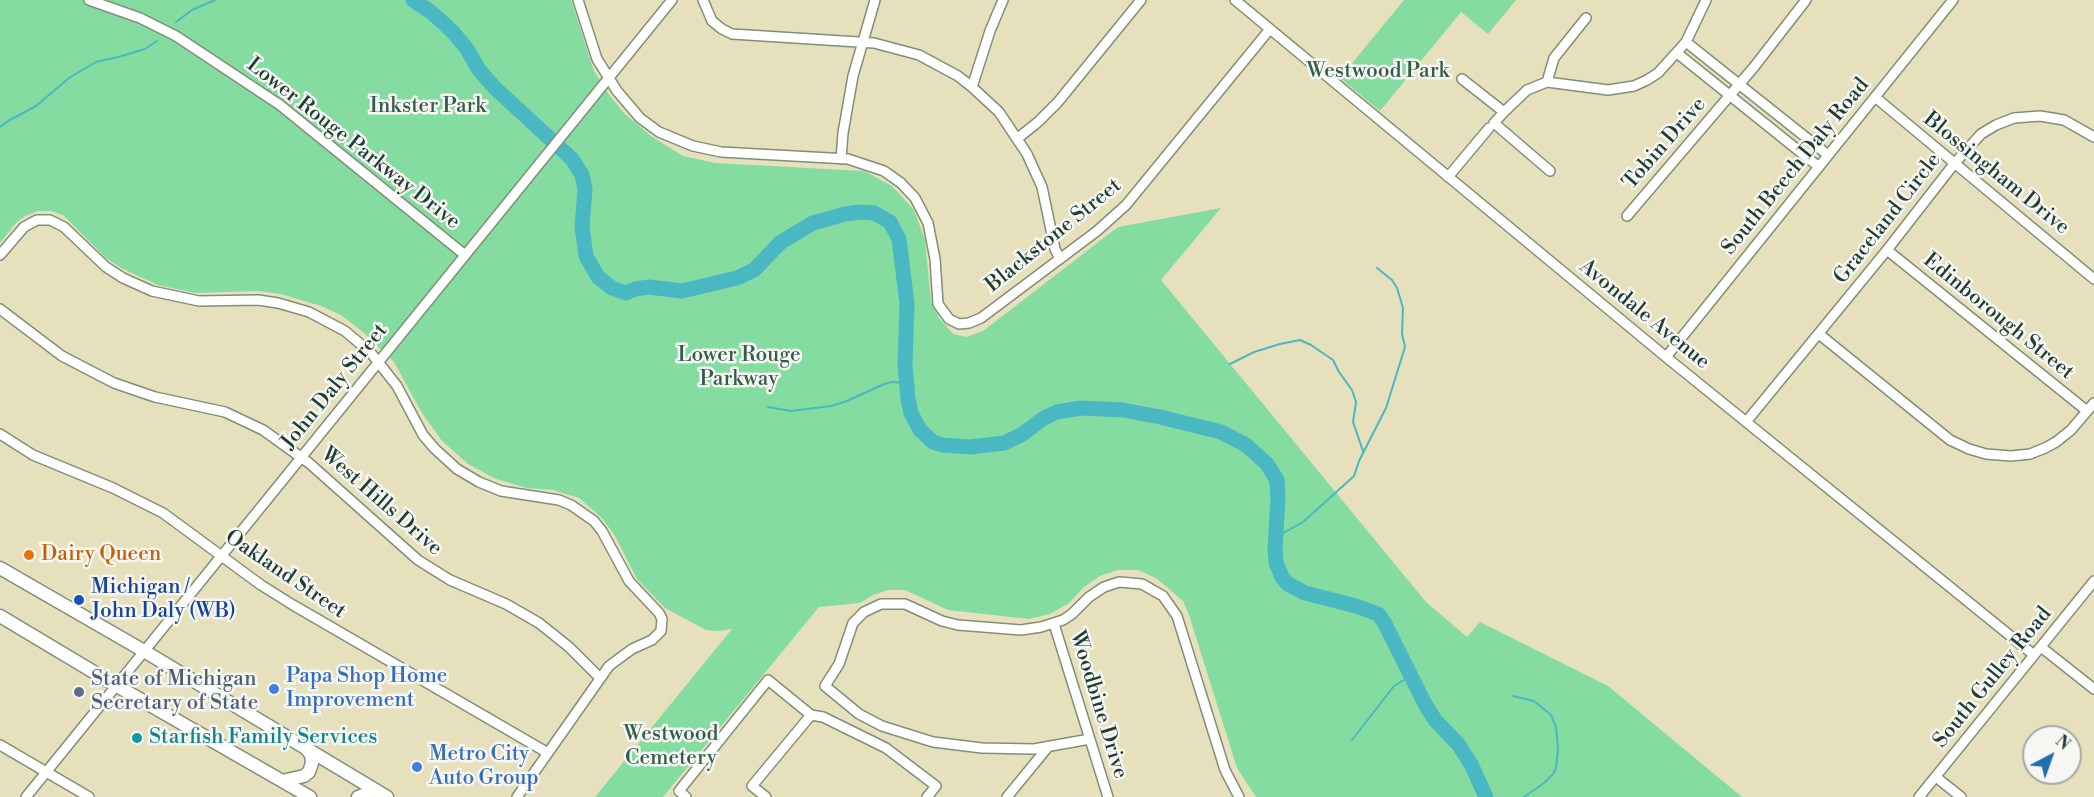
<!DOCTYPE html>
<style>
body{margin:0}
#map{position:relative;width:2094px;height:797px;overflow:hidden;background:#e6e0bc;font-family:"Libre Bodoni",serif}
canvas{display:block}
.north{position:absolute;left:2022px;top:725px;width:60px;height:60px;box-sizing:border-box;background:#f6f6f2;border:2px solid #a0aca6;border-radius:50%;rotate:41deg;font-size:16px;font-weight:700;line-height:24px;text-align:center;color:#1f3d34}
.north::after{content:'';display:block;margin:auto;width:21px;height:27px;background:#1f6fb2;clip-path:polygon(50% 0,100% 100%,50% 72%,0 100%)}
</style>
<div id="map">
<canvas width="2094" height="797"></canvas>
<div class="north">N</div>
</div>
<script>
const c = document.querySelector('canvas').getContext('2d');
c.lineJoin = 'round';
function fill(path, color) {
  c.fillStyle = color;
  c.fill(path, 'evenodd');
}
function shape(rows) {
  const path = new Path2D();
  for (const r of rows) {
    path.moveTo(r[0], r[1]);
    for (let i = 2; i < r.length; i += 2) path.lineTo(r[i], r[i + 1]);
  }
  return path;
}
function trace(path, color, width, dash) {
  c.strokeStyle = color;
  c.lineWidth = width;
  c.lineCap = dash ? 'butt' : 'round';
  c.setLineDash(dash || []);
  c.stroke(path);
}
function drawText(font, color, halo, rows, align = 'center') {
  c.font = font + ' "Libre Bodoni",serif';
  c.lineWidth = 5;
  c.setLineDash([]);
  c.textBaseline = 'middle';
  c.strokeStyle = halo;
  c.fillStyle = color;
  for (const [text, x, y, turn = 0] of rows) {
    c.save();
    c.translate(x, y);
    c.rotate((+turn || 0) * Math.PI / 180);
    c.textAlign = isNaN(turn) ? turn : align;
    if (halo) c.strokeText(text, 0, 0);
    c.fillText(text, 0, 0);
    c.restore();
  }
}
const green = shape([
 [0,0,571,0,594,71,610,96,624,113,651,136,683,156,715,163,864,171,892,186,914,210,925,240,931,301,939,318,953,334,966,337,983,331,1118,227,1221,208,1161,280,1426,602,1467,637,1480,622,1608,686,1742,797,1256,797,1237,768,1189,615,1183,601,1156,578,1138,570,1118,570,1100,576,1084,587,1069,603,1050,614,1029,619,948,610,905,590,888,590,873,595,860,603,819,607,663,797,595,797,732,629,719,631,706,630,665,608,637,579,615,536,602,518,579,498,553,490,527,488,496,479,468,464,442,441,422,413,394,362,363,332,341,315,321,306,281,294,258,291,195,293,158,285,121,268,106,258,63,215,51,211,38,211,25,216,16,223,0,243],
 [1404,0,1516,0,1488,34,1461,12,1380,111,1340,78]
]);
const stream = shape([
 [176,22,192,10,215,0],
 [0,127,8,121,36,106,69,78,96,62,118,57,145,49,157,41],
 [1230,364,1254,352,1280,344,1300,340,1311,345,1333,360,1339,372,1352,390,1356,402,1353,422,1363,451],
 [768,407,791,411,831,406,847,401,882,385,891,382,906,383],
 [1276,537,1303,522,1354,476,1359,461,1386,408,1405,347,1402,334,1403,308,1397,288,1392,280,1377,268],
 [1513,696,1534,701,1551,715,1556,727,1558,749,1556,768,1553,774,1544,783,1524,797],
 [1352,740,1394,686,1410,676]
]);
const river = shape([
 [413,0,431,12,452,31,467,49,479,70,495,88,572,159,582,175,585,189,582,227,586,256,598,277,612,288,626,293,635,289,649,287,682,291,737,278,754,270,781,242,813,223,845,214,860,212,874,213,890,222,899,239,907,304,905,365,908,399,911,413,920,430,933,442,942,445,970,447,1004,443,1021,435,1044,418,1057,412,1081,408,1123,410,1160,417,1221,432,1246,445,1267,464,1277,480,1278,499,1275,549,1276,563,1282,577,1288,584,1305,593,1356,606,1378,614,1384,622,1425,704,1435,720,1458,744,1471,764,1486,797]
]);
const minor = shape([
 [89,0,140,18,176,36,280,105,465,255],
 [578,0,597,59,617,91,640,118,659,132,693,146,721,152,848,159,884,171,901,183,915,198,928,223,935,259,938,304,949,319,959,324,969,323,981,318,1097,231,1126,205,1270,29],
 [703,0,712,21,722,29,732,34,874,43,919,55,958,76,972,87,999,112,1027,154,1042,187,1055,249,1060,259],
 [1235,0,1666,357,2034,655],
 [1686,42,1828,155],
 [1677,53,1819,167],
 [1462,79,1504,112],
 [1547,82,1554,58,1586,18],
 [972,87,990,31,1003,0],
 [1875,97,2094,279],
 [1018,138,1038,122,1058,102,1141,0],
 [841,159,843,133,853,76,875,0],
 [1550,171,1494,123,1504,112,1527,90,1547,82,1608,90,1634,86,1647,80,1658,73,1686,42,1706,0],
 [1448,177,1489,128],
 [1627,216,1754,67,1806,0],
 [1887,250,2087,411],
 [0,255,24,227,37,220,50,220,64,227,106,267,123,278,152,291,199,301,258,300,278,303,309,312,345,331,371,353,397,386,423,435,435,449,457,469,479,482,501,491,559,500,571,505,594,521,602,531,629,581,659,613,662,619,661,631,652,640,632,649,609,666,517,797],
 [0,309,62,356,114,383,155,397,225,412,263,430,309,463,418,560,450,580,506,604,539,623,569,647,600,678],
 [1819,334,1950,440,1969,449,1986,454,2011,456,2030,454,2045,448,2056,442,2071,430,2094,403],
 [1666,357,1953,0],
 [1746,422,1887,250,1954,164,1981,134,1996,125,2014,118,2040,116,2064,120,2094,137],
 [0,434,33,455,113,488,163,513,261,585,293,605,548,753],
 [1054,624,1108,797],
 [2041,647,2094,689],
 [1090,739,1034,749,982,748,933,742,882,726,859,714,825,686,839,664,853,623,864,612,881,604,905,604,942,621,958,625,1021,630,1041,627,1063,620,1072,614,1089,597,1104,587,1119,582,1142,584,1163,596,1177,616,1225,770,1239,797],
 [0,745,89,797],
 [1936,777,1961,797],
 [26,797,672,0],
 [686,797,679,791,768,680,811,715],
 [766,797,752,786,811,715,823,717,886,748,936,786,927,797],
 [1007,797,1048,747],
 [1919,797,2094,581]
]);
const major = shape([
 [0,568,144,651,387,797],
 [0,616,117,686,310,797],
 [282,781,304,776,309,772,312,763,311,755,306,748],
 [358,797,375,790]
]);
const markers = [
 [29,555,6,"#e8710a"],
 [79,600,6,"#1a4fb4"],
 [274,689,6,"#3f7fe0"],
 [79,692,6,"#5c6f8a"],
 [137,738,6,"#0f9aa8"],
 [417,767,6,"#3f7fe0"]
];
const parkNames = [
 ["Westwood Park",1378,72],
 ["Inkster Park",428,107],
 ["Lower Rouge",739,356],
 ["Parkway",739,380],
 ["Westwood",671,735],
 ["Cemetery",671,759]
];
const streetNames = [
 ["Lower Rouge Parkway Drive",353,144,38],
 ["Tobin Drive",1665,144,-49],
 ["South Beech Daly Road",1796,167,-51],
 ["Blossingham Drive",1996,174,39],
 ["Graceland Circle",1888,219,-52],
 ["Blackstone Street",1054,236,-39],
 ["Avondale Avenue",1644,315,39],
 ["Edinborough Street",1998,317,39],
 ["John Daly Street",335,387,-51],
 ["West Hills Drive",381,502,41],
 ["Oakland Street",285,575,34],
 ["South Gulley Road",1993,678,-51],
 ["Woodbine Drive",1098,705,73]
];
const foodNames = [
 ["Dairy Queen",41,555]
];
const transitNames = [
 ["Michigan /",91,588],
 ["John Daly (WB)",91,612]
];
const shopNames = [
 ["Papa Shop Home",286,677],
 ["Improvement",286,701],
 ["Metro City",429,755],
 ["Auto Group",429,779]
];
const serviceNames = [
 ["State of Michigan",91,680],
 ["Secretary of State",91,704]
];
const cultureNames = [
 ["Starfish Family Services",149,738]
];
fill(green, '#84dca1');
trace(stream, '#4ab8c3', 2);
trace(river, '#4ab8c3', 15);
trace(minor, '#828e78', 12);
trace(major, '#828e78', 15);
trace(minor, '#fff', 9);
trace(major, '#fff', 12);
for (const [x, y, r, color] of markers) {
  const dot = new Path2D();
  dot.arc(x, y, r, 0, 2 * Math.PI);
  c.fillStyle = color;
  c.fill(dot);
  trace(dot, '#f6f6f2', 2);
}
drawText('21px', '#335d4a', '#f6f6f2', parkNames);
drawText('21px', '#1f3d34', '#f6f6f2', streetNames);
drawText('21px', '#c56008', '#f6f6f2', foodNames, 'left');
drawText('21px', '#164399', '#f6f6f2', transitNames, 'left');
drawText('21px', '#366cbe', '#f6f6f2', shopNames, 'left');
drawText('21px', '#4e5e75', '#f6f6f2', serviceNames, 'left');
drawText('21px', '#0d838f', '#f6f6f2', cultureNames, 'left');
</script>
